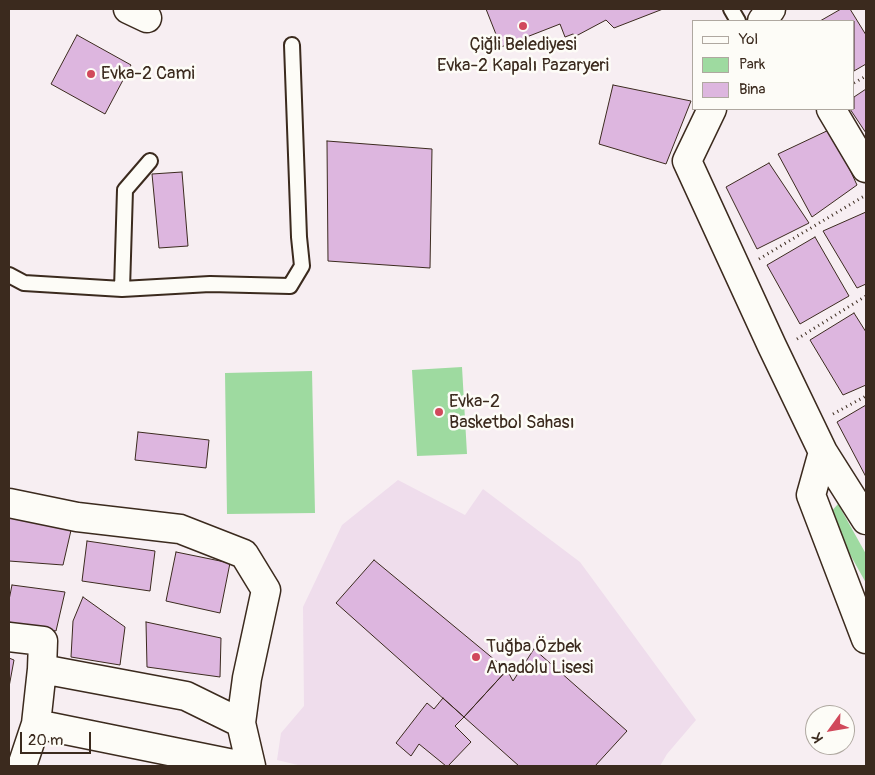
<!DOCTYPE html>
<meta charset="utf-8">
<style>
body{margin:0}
#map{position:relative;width:875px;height:775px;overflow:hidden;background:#f7eef2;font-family:Pangolin,sans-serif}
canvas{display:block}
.frame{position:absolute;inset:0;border:10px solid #3b2a1e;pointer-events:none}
.legend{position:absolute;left:692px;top:20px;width:162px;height:90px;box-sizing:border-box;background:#fdfcf7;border:1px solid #afa8a0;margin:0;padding:6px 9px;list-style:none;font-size:15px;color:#3b2a1e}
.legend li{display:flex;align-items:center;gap:10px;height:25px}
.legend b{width:25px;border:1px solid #afa8a0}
.north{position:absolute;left:805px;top:705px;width:50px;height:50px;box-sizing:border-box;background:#fdfcf7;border:1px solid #afa8a0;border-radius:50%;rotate:238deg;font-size:14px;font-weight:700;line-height:20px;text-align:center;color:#3b2a1e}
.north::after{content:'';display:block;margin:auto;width:18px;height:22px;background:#d1495b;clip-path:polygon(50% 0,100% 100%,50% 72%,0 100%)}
.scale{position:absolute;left:20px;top:732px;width:71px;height:22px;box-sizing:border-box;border:2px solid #3b2a1e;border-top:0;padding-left:6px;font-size:15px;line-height:18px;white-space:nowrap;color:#3b2a1e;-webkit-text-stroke:4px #fdfcf7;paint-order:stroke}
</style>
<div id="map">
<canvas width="875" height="775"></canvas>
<div class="frame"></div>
<ul class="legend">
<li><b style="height:6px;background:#fdfcf7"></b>Yol</li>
<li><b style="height:14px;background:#9edaa0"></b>Park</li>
<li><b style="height:14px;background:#ddb6df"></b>Bina</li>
</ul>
<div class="north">K</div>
<div class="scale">20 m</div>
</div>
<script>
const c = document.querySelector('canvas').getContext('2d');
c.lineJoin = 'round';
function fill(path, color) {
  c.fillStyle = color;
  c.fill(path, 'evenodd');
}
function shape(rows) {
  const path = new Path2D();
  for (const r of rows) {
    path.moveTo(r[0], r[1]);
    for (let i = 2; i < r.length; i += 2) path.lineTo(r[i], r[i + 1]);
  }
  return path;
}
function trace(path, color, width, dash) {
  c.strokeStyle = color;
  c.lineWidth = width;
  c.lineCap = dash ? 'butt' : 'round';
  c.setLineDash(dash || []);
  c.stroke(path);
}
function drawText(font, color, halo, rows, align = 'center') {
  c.font = font + ' Pangolin,sans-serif';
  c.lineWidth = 5;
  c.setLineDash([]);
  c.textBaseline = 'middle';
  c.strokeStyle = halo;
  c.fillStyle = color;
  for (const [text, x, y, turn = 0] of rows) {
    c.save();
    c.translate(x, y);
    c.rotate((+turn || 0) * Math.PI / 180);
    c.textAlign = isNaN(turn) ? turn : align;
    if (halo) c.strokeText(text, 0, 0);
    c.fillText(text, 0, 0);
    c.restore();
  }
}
const built = shape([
 [398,480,465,515,483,489,580,562,696,720,667,754,660,766,302,766,277,760,281,733,304,706,303,607,342,525]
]);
const green = shape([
 [462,367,467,454,417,456,412,370],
 [312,371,315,513,227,514,225,373],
 [838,504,866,554,866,583,828,515]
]);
const building = shape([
 [486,9,663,9,614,28,606,20,576,36,573,34,565,37,560,24,501,47,486,9],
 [841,9,850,9,866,35,866,64,854,71,854,21,820,21,841,9],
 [77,35,131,65,105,114,51,84,77,35],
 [613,85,691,101,666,164,599,144,613,85],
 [866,89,866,133,850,109,854,109,854,97,866,89],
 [831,129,857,185,812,217,778,154,831,129],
 [327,141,432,149,430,268,328,261,327,141],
 [769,163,809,223,757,249,726,187,769,163],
 [182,172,188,246,159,248,152,174,182,172],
 [866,212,866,284,857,288,823,231,866,212],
 [815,237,849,296,800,324,767,265,815,237],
 [854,313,866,332,866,385,843,395,810,340,854,313],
 [866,405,866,477,837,422,866,405],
 [138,432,209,440,206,468,135,460,138,432],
 [9,518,72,526,63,565,9,561,9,518],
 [87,541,155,551,150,591,82,581,87,541],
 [176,552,230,563,220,613,166,601,176,552],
 [374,560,507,670,464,717,336,603,374,560],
 [12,585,65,592,56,631,9,622,9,600,12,585],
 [83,597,125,627,120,665,71,657,73,621,83,597],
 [146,622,221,638,220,677,147,667,146,622],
 [534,649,627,731,595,766,519,766,464,717,507,670,513,681,534,649],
 [9,658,14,660,9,687,9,658],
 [443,698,464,717,455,726,471,742,448,766,446,766,419,744,411,756,396,743,427,703,434,709,443,698]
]);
const path = shape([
 [854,83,866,76],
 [759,259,866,195],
 [797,339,866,296],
 [833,414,866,396]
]);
const service = shape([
 [731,9,738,21],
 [9,275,24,283,122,289,210,284,290,286,302,266,299,237,292,45],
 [122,289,125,190,150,161]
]);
const minor = shape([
 [128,9,147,18],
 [762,21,771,9],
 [712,109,687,161,772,346,823,452,866,520],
 [831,109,866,168],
 [823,452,811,495,866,639],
 [9,503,77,517,180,529,244,554,266,590,247,678,241,723,251,766],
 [9,637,43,641,42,669,186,696,241,723],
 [36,724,42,669],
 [22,766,36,724,243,766]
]);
const markers = [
 [523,26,5,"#d1495b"],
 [91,74,5,"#d1495b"],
 [439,412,5,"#d1495b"],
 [476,657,5,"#d1495b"]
];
const poiNames = [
 ["Çiğli Belediyesi",523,45,"center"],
 ["Evka-2 Kapalı Pazaryeri",523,66,"center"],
 ["Evka-2 Cami",101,74],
 ["Evka-2",449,402],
 ["Basketbol Sahası",449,423],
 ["Tuğba Özbek",486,647],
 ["Anadolu Lisesi",486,668]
];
fill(built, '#efddec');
fill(green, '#9edaa0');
fill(building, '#ddb6df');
trace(building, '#3b2a1e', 1);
trace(service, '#3b2a1e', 18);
trace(minor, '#3b2a1e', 31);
trace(path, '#3b2a1e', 3, [1, 4]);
trace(service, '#fdfcf7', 14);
trace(minor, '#fdfcf7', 28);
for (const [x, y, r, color] of markers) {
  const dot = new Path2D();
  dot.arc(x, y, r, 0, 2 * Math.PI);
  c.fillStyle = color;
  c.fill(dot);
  trace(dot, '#fdfcf7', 2);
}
drawText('18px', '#3b2a1e', '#fdfcf7', poiNames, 'left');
</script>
